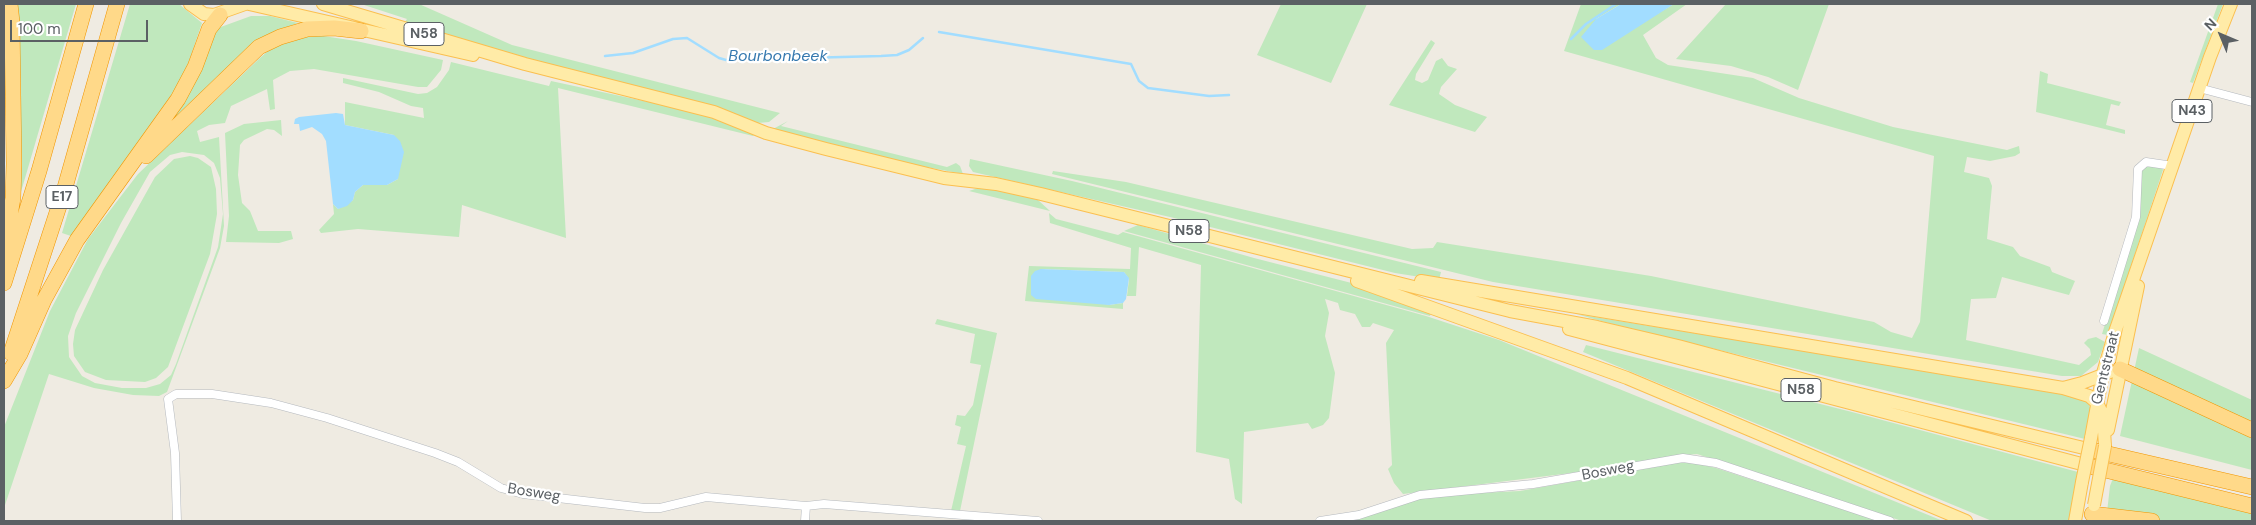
<!DOCTYPE html>
<style>
body{margin:0}
#map{position:relative;width:2256px;height:525px;overflow:hidden;background:#efebe2;font-family:"DM Sans",sans-serif}
canvas{display:block}
.frame{position:absolute;inset:0;border:5px solid #5b6064;pointer-events:none}
.north{position:absolute;left:2196px;top:10px;width:50px;height:50px;-webkit-text-stroke:4px #fff;paint-order:stroke;rotate:315deg;font-size:14px;font-weight:700;line-height:20px;text-align:center;color:#5b6064}
.north::after{content:'';display:block;margin:auto;width:18px;height:22px;background:#5b6064;clip-path:polygon(50% 0,100% 100%,50% 72%,0 100%)}
.scale{position:absolute;left:10px;top:20px;width:138px;height:22px;box-sizing:border-box;border:2px solid #5b6064;border-top:0;padding-left:6px;font-size:15px;line-height:18px;white-space:nowrap;color:#5b6064;-webkit-text-stroke:4px #fff;paint-order:stroke}
</style>
<div id="map">
<canvas width="2256" height="525"></canvas>
<div class="frame"></div>
<div class="north">N</div>
<div class="scale">100 m</div>
</div>
<script>
const c = document.querySelector('canvas').getContext('2d');
c.lineJoin = 'round';
function fill(path, color) {
  c.fillStyle = color;
  c.fill(path, 'evenodd');
}
function shape(rows) {
  const path = new Path2D();
  for (const r of rows) {
    path.moveTo(r[0], r[1]);
    for (let i = 2; i < r.length; i += 2) path.lineTo(r[i], r[i + 1]);
  }
  return path;
}
function trace(path, color, width, dash) {
  c.strokeStyle = color;
  c.lineWidth = width;
  c.lineCap = dash ? 'butt' : 'round';
  c.setLineDash(dash || []);
  c.stroke(path);
}
function drawText(font, color, halo, rows, align = 'center') {
  c.font = font + ' "DM Sans",sans-serif';
  c.lineWidth = 4.5;
  c.setLineDash([]);
  c.textBaseline = 'middle';
  c.strokeStyle = halo;
  c.fillStyle = color;
  for (const [text, x, y, turn = 0] of rows) {
    c.save();
    c.translate(x, y);
    c.rotate((+turn || 0) * Math.PI / 180);
    c.textAlign = isNaN(turn) ? turn : align;
    if (halo) c.strokeText(text, 0, 0);
    c.fillText(text, 0, 0);
    c.restore();
  }
}
const green = shape([
 [17,4,76,4,18,202,21,169,21,98],
 [130,4,179,4,202,23,187,67,177,87,71,236,62,233],
 [361,4,419,4,512,45,780,113,769,122,758,123,722,109,534,60,404,23,407,19],
 [1281,4,1367,4,1331,83,1257,55],
 [1581,4,1621,4,1596,19,1631,29,1674,4,1687,4,1643,35,1656,58,1668,65,1753,78,1799,98,1893,127,2007,150,2019,146,2020,153,2015,156,1990,161,1967,157,1964,172,1989,178,1992,186,1987,239,2013,247,2020,256,2050,267,2052,272,2075,281,2069,295,2002,277,1996,298,1971,299,1966,340,2079,365,2091,355,2090,349,2084,343,2088,339,2096,337,2105,342,2098,362,2081,376,2062,376,1493,282,1052,174,1053,171,1126,182,1412,249,1433,248,1437,242,1651,276,1874,322,1891,332,1912,338,1920,322,1934,156,1564,51],
 [1726,4,1829,4,1798,90,1768,77,1731,66,1676,59],
 [2218,4,2223,4,2193,83,2190,82],
 [251,16,270,16,298,23,276,31,171,122,218,28],
 [317,35,356,41,443,60,441,70,427,87,418,87,314,69,290,71,273,80,275,109,270,110,267,89,231,106,225,123,209,125,197,131,200,142,219,137,224,226,220,248,167,392,159,396,133,395,94,388,49,374,4,508,4,427,50,311,88,239,138,174,261,57,277,43,295,36],
 [182,152,204,155,214,163,220,178,223,214,218,247,176,364,171,375,160,384,146,388,122,388,95,383,82,376,69,357,68,336,76,313,121,223,150,172,170,155],
 [1431,40,1435,43,1416,74,1415,80,1422,83,1428,80,1436,61,1442,58,1448,66,1457,69,1441,87,1439,94,1455,105,1487,117,1475,132,1389,105],
 [451,62,549,86,551,81,681,109,717,119,754,135,753,136,558,88,566,238,462,205,459,237,358,229,321,233,319,230,334,214,333,204,338,209,353,200,355,192,363,185,387,185,398,179,394,135,345,125,345,102,424,118,423,108,411,106,379,92,343,83,343,78,418,94,427,93,437,87,449,70],
 [2040,71,2048,74,2047,83,2121,102,2119,106,2111,104,2106,125,2125,130,2125,134,2036,112],
 [281,120,282,136,274,130,267,129,244,140,240,145,238,175,242,203,250,211,258,231,291,231,293,239,279,243,226,242,229,216,225,133,244,124],
 [788,121,781,126,947,167,956,163,960,166,963,174,916,165,773,129],
 [190,156,198,158,211,167,216,189,217,214,210,254,168,367,156,378,145,382,106,380,85,372,74,356,73,344,75,330,103,270,155,177,174,159],
 [970,159,1072,181,1441,272,1439,280,1395,273,1170,217,973,172,969,166],
 [2145,165,2161,166,2163,170,2108,335,2102,334,2140,210,2139,177],
 [978,188,994,189,1038,200,1050,211,969,191],
 [1049,213,1056,219,1118,235,1123,232,1426,316,1499,340,1943,521,1902,521,1697,454,1665,457,1603,469,1403,494,1394,483,1388,469,1392,465,1386,343,1394,330,1373,323,1370,327,1362,327,1355,314,1340,310,1338,303,1325,299,1329,313,1325,336,1335,373,1329,418,1323,425,1312,429,1308,423,1244,432,1242,504,1235,499,1229,459,1196,452,1201,265,1139,247,1136,296,1127,296,1129,279,1124,272,1041,269,1109,305,1123,303,1123,309,1025,301,1029,266,1130,269,1131,248,1050,223],
 [1138,225,1254,258,1375,289,1432,309,1430,316,1124,231],
 [1576,314,2065,393,2087,401,2091,409,2085,439,1612,324],
 [937,319,997,333,960,511,951,511,966,446,957,444,961,427,955,425,957,415,965,416,973,405,981,365,970,363,975,334,935,324],
 [1586,345,1852,412,2078,472,2069,521,1992,521,1583,352],
 [2139,348,2252,400,2252,470,2120,436],
 [1677,463,1695,463,1716,468,1878,521,1346,521,1417,499,1440,495,1520,491],
 [2115,473,2252,506,2252,521,2106,521,2110,486]
]);
const water = shape([
 [1621,4,1674,4,1602,50,1594,50,1581,37,1596,19],
 [336,113,343,114,345,125,394,135,400,141,404,152,398,179,387,185,363,185,355,192,353,200,347,206,338,209,333,204,326,141,322,134,312,127,300,131,299,124,294,124,295,119,299,117],
 [1041,269,1124,272,1129,278,1126,299,1123,303,1109,305,1036,299,1031,295,1031,276,1035,271]
]);
const stream = shape([
 [939,32,1131,64,1139,81,1148,88,1209,96,1229,95],
 [1571,39,1586,24,1616,4],
 [605,56,633,53,673,39,687,38,719,58,726,60,881,56,897,55,909,50,923,38]
]);
const street = shape([
 [2199,88,2252,102],
 [2104,321,2136,217,2138,169,2146,162,2173,166],
 [177,521,175,453,168,399,176,394,212,394,271,403,327,418,435,453,458,462,501,488,523,494,645,508,660,508,706,497,806,506,824,504,1038,521],
 [805,521,806,506],
 [1320,521,1359,515,1420,495,1533,484,1683,458,1716,463,1890,521]
]);
const primary = shape([
 [190,4,204,14,214,15,245,4],
 [249,4,473,55],
 [323,4,525,64,714,112,766,133,826,149,944,178,996,184,1041,194,1510,311,1597,327,1678,346,1835,388,2096,451],
 [1357,281,1627,378,1966,521],
 [1421,281,2063,388,2089,396,2097,403,2103,415,2105,446],
 [1569,329,2093,467],
 [2063,388,2082,383,2110,372],
 [2108,430,2138,286],
 [2091,438,2103,373,2115,332,2210,57,2231,4],
 [2075,521,2082,482]
]);
const highway = shape([
 [146,156,259,47,280,37,307,29,334,28,361,31],
 [4,249,13,198,14,164,12,22,10,4],
 [4,283,39,171,86,4],
 [11,353,64,191,117,4],
 [2120,369,2252,430],
 [4,381,20,354,44,300,77,240,178,99,195,67,209,29,220,15],
 [2096,451,2252,487],
 [2093,467,2252,506],
 [2092,514,2152,521]
]);
const primaryBridge = shape([
 [2082,482,2091,438],
 [2094,505,2105,446]
]);
const shields = [
 [424,34,40],
 [2192,111,40],
 [62,197,32],
 [1189,231,40],
 [1801,390,40]
];
const shieldNames = [
 ["N58",424,34],
 ["N43",2192,111],
 ["E17",62,197],
 ["N58",1189,231],
 ["N58",1801,390]
];
const streetNames = [
 ["Gentstraat",2106,368,-76],
 ["Bosweg",1608,471,-11],
 ["Bosweg",534,493,9]
];
const waterNames = [
 ["Bourbonbeek",778,57]
];
fill(green, '#c0e8bd');
fill(water, '#a2ddff');
trace(stream, '#a2ddff', 2.5);
trace(street, '#b5b9be', 9);
trace(primary, '#fbbf4f', 14);
trace(highway, '#f19600', 16);
trace(street, '#fff', 8);
trace(primary, '#ffeba7', 12);
trace(highway, '#ffd989', 15);
trace(primaryBridge, '#fbbf4f', 14, []);
trace(primaryBridge, '#ffeba7', 12);
for (const [x, y, w] of shields) {
  const box = new Path2D();
  box.roundRect(x - w / 2, y - 11.5, w, 23, 4);
  c.fillStyle = '#fff';
  c.fill(box);
  trace(box, '#5b6064', 1);
}
drawText('bold 14px', '#5b6064', null, shieldNames);
drawText('15px', '#5b6064', '#fff', streetNames);
drawText('italic 16px', '#3679af', '#fff', waterNames);
</script>
